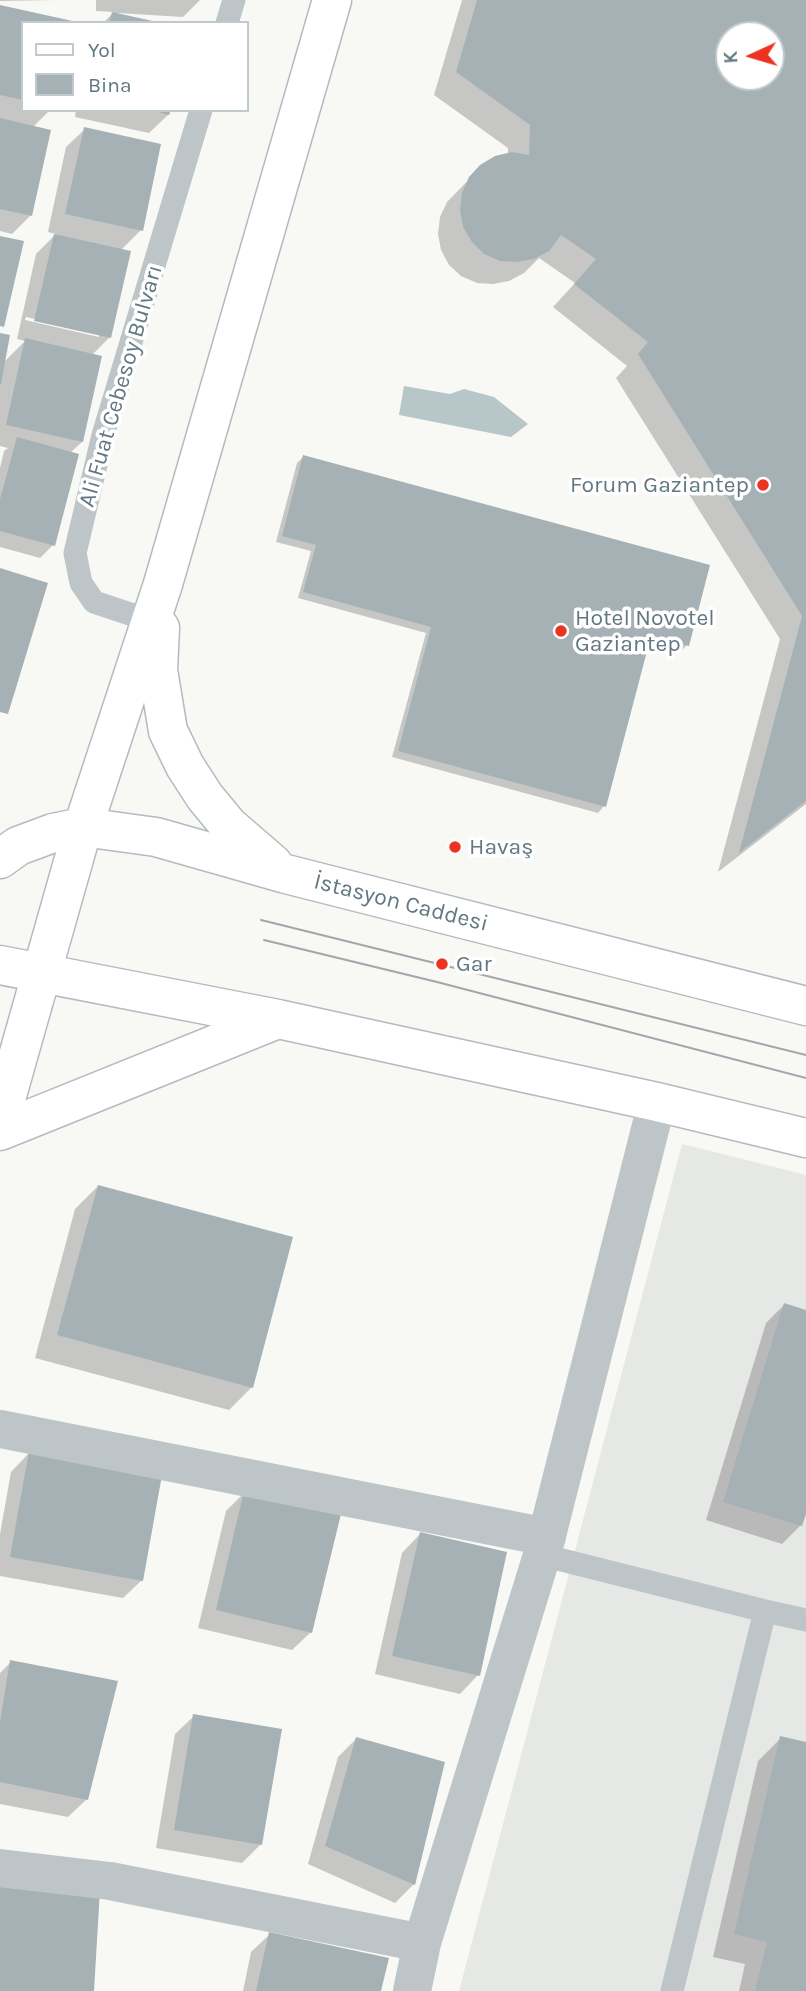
<!DOCTYPE html>
<meta charset="utf-8">
<style>
body{margin:0}
#map{position:relative;width:806px;height:1991px;overflow:hidden;background:#f8f8f5;font-family:Karla,sans-serif}
canvas{display:block}
.legend{position:absolute;left:21px;top:21px;width:228px;height:91px;box-sizing:border-box;background:#fff;border:2px solid #c0c9cd;margin:0;padding:9px 12px;list-style:none;font-size:21px;color:#617882}
.legend li{display:flex;align-items:center;gap:14px;height:35px}
.legend b{width:35px;border:2px solid #c0c9cd}
.north{position:absolute;left:715px;top:21px;width:70px;height:70px;box-sizing:border-box;background:#fff;border:2px solid #c0c9cd;border-radius:50%;rotate:266deg;font-size:19px;font-weight:700;line-height:28px;text-align:center;color:#617882}
.north::after{content:'';display:block;margin:auto;width:24px;height:32px;background:#ec3321;clip-path:polygon(50% 0,100% 100%,50% 72%,0 100%)}
</style>
<div id="map">
<canvas width="806" height="1991"></canvas>
<ul class="legend">
<li><b style="height:9px;background:#fff"></b>Yol</li>
<li><b style="height:19px;background:#a5b1b5"></b>Bina</li>
</ul>
<div class="north">K</div>
</div>
<script>
const c = document.querySelector('canvas').getContext('2d');
c.lineJoin = 'round';
function fill(path, color) {
  c.fillStyle = color;
  c.fill(path, 'evenodd');
}
function shape(rows) {
  const path = new Path2D();
  for (const r of rows) {
    path.moveTo(r[0], r[1]);
    for (let i = 2; i < r.length; i += 2) path.lineTo(r[i], r[i + 1]);
  }
  return path;
}
function trace(path, color, width, dash) {
  c.strokeStyle = color;
  c.lineWidth = width;
  c.lineCap = dash ? 'butt' : 'round';
  c.setLineDash(dash || []);
  c.stroke(path);
}
function drawText(font, color, halo, rows, align = 'center') {
  c.font = font + ' Karla,sans-serif';
  c.lineWidth = 7;
  c.setLineDash([]);
  c.textBaseline = 'middle';
  c.strokeStyle = halo;
  c.fillStyle = color;
  for (const [text, x, y, turn = 0] of rows) {
    c.save();
    c.translate(x, y);
    c.rotate((+turn || 0) * Math.PI / 180);
    c.textAlign = isNaN(turn) ? turn : align;
    if (halo) c.strokeText(text, 0, 0);
    c.fillText(text, 0, 0);
    c.restore();
  }
}
const built = shape([
 [682,1144,806,1175,806,1991,459,1991]
]);
const water = shape([
 [404,386,450,394,464,389,494,397,528,424,511,437,399,415]
]);
const shadow = shape([
 [0,0,56,0,0,1],
 [96,0,200,0,183,17,118,13,117,15,154,23,103,23,114,12,96,11],
 [462,0,806,0,806,804,718,872,780,639,616,378,627,366,553,307,575,283,539,258,524,273,509,281,493,284,477,283,461,276,449,265,441,250,438,234,440,217,447,202,482,166,508,155,508,148,434,95],
 [729,35,771,35,771,77,729,77],
 [0,6,72,22,23,23,23,110,50,110,32,128,30,216,12,234,0,231],
 [76,110,169,110,168,115,149,133,75,117],
 [85,129,141,230,120,251,110,337,92,355,82,442,70,453,53,545,40,558,0,547,0,468,4,451,8,448,0,446,0,335,4,362,25,341,17,339,36,254,56,234,48,232,66,147],
 [26,317,99,333,99,337,25,320],
 [303,457,687,645,681,651,648,642,604,806,598,813,392,757,426,633,298,598,311,551,276,542,297,463],
 [98,1186,252,1387,229,1410,35,1358,75,1209],
 [784,1305,806,1311,806,1508,801,1525,782,1544,706,1520,766,1323],
 [29,1453,142,1580,123,1598,0,1576,0,1534,11,1472],
 [244,1493,311,1632,292,1650,198,1628,226,1511],
 [420,1534,478,1675,460,1694,375,1674,402,1553],
 [11,1662,87,1799,68,1817,0,1804,0,1673],
 [194,1716,261,1844,242,1863,156,1848,175,1734],
 [781,1738,806,1744,806,1991,739,1991,745,1964,713,1957,758,1761],
 [356,1739,414,1884,395,1903,308,1864,338,1757],
 [270,1934,380,1991,243,1991,251,1952]
]);
const building = shape([
 [477,0,806,0,806,801,739,853,802,616,638,354,648,342,574,284,596,259,561,235,549,251,534,259,517,262,500,261,484,254,472,242,463,227,460,210,462,193,469,177,480,165,495,156,512,152,529,155,530,125,456,72],
 [729,35,771,35,771,77,729,77],
 [0,5,77,22,23,23,23,100,0,95],
 [112,12,157,22,157,23,109,23],
 [151,110,171,110,169,115],
 [0,118,51,130,32,216,0,209],
 [84,127,161,144,143,231,65,214],
 [54,234,131,251,111,338,34,321],
 [0,236,24,241,4,327,0,326],
 [0,333,10,335,1,384,0,384],
 [25,338,102,356,83,442,6,425],
 [17,437,79,454,55,546,0,531,0,499],
 [303,455,710,565,689,646,651,636,606,807,398,751,431,627,303,592,316,545,282,536],
 [0,568,48,583,8,714,0,712],
 [98,1185,293,1237,253,1388,57,1335],
 [784,1303,806,1310,806,1514,802,1526,723,1502],
 [29,1451,162,1475,143,1581,10,1557],
 [244,1491,341,1514,312,1633,216,1610],
 [420,1532,507,1552,480,1676,392,1656],
 [10,1660,118,1681,88,1800,0,1782,0,1722],
 [193,1714,282,1729,262,1845,174,1830],
 [780,1736,806,1742,806,1991,755,1991,767,1942,734,1934],
 [356,1737,445,1762,415,1885,325,1846],
 [0,1883,100,1889,94,1991,0,1991],
 [269,1932,389,1958,381,1991,256,1991]
]);
const lane = shape([
 [227,23,234,0],
 [151,621,94,602,81,583,75,553,103,435,201,110],
 [542,1555,765,1611],
 [672,1991,765,1611,806,1620]
]);
const street = shape([
 [0,1429,547,1537],
 [0,1868,110,1881,422,1943],
 [412,1991,422,1943,542,1555,657,1102]
]);
const secondary = shape([
 [160,628,158,670,168,731,185,766,205,797,229,826,273,864],
 [0,859,18,846,53,833,83,827,156,837,286,874,806,1006],
 [0,965,278,1019,657,1102,806,1138],
 [0,1120,83,827,163,584,332,0],
 [0,1131,278,1019]
]);
const tram = shape([
 [261,920,806,1055],
 [264,940,437,982,806,1078]
]);
const markers = [
 [763,485,7,"#ec3321"],
 [561,631,7,"#ec3321"],
 [455,847,7,"#ec3321"],
 [442,964,7,"#ec3321"]
];
const streetNames = [
 ["Ali Fuat Cebesoy Bulvarı",121,386,-74],
 ["İstasyon Caddesi",401,903,14]
];
const poiNames = [
 ["Forum Gaziantep",749,485,"right"],
 ["Hotel Novotel",575,618],
 ["Gaziantep",575,644],
 ["Havaş",469,847],
 ["Gar",456,964]
];
fill(built, '#e6e8e6');
fill(water, '#b6c6c9');
fill(shadow, '#0003');
fill(building, '#a5b1b5');
trace(secondary, '#b3bbbf', 41);
trace(lane, '#bec5c8', 23);
trace(street, '#bec5c8', 38);
trace(secondary, '#fff', 38);
trace(tram, '#9ea8ad', 2);
for (const [x, y, r, color] of markers) {
  const dot = new Path2D();
  dot.arc(x, y, r, 0, 2 * Math.PI);
  c.fillStyle = color;
  c.fill(dot);
  trace(dot, '#fff', 2.5);
}
drawText('23px', '#617882', '#fff', streetNames);
drawText('23px', '#617882', '#fff', poiNames, 'left');
</script>
